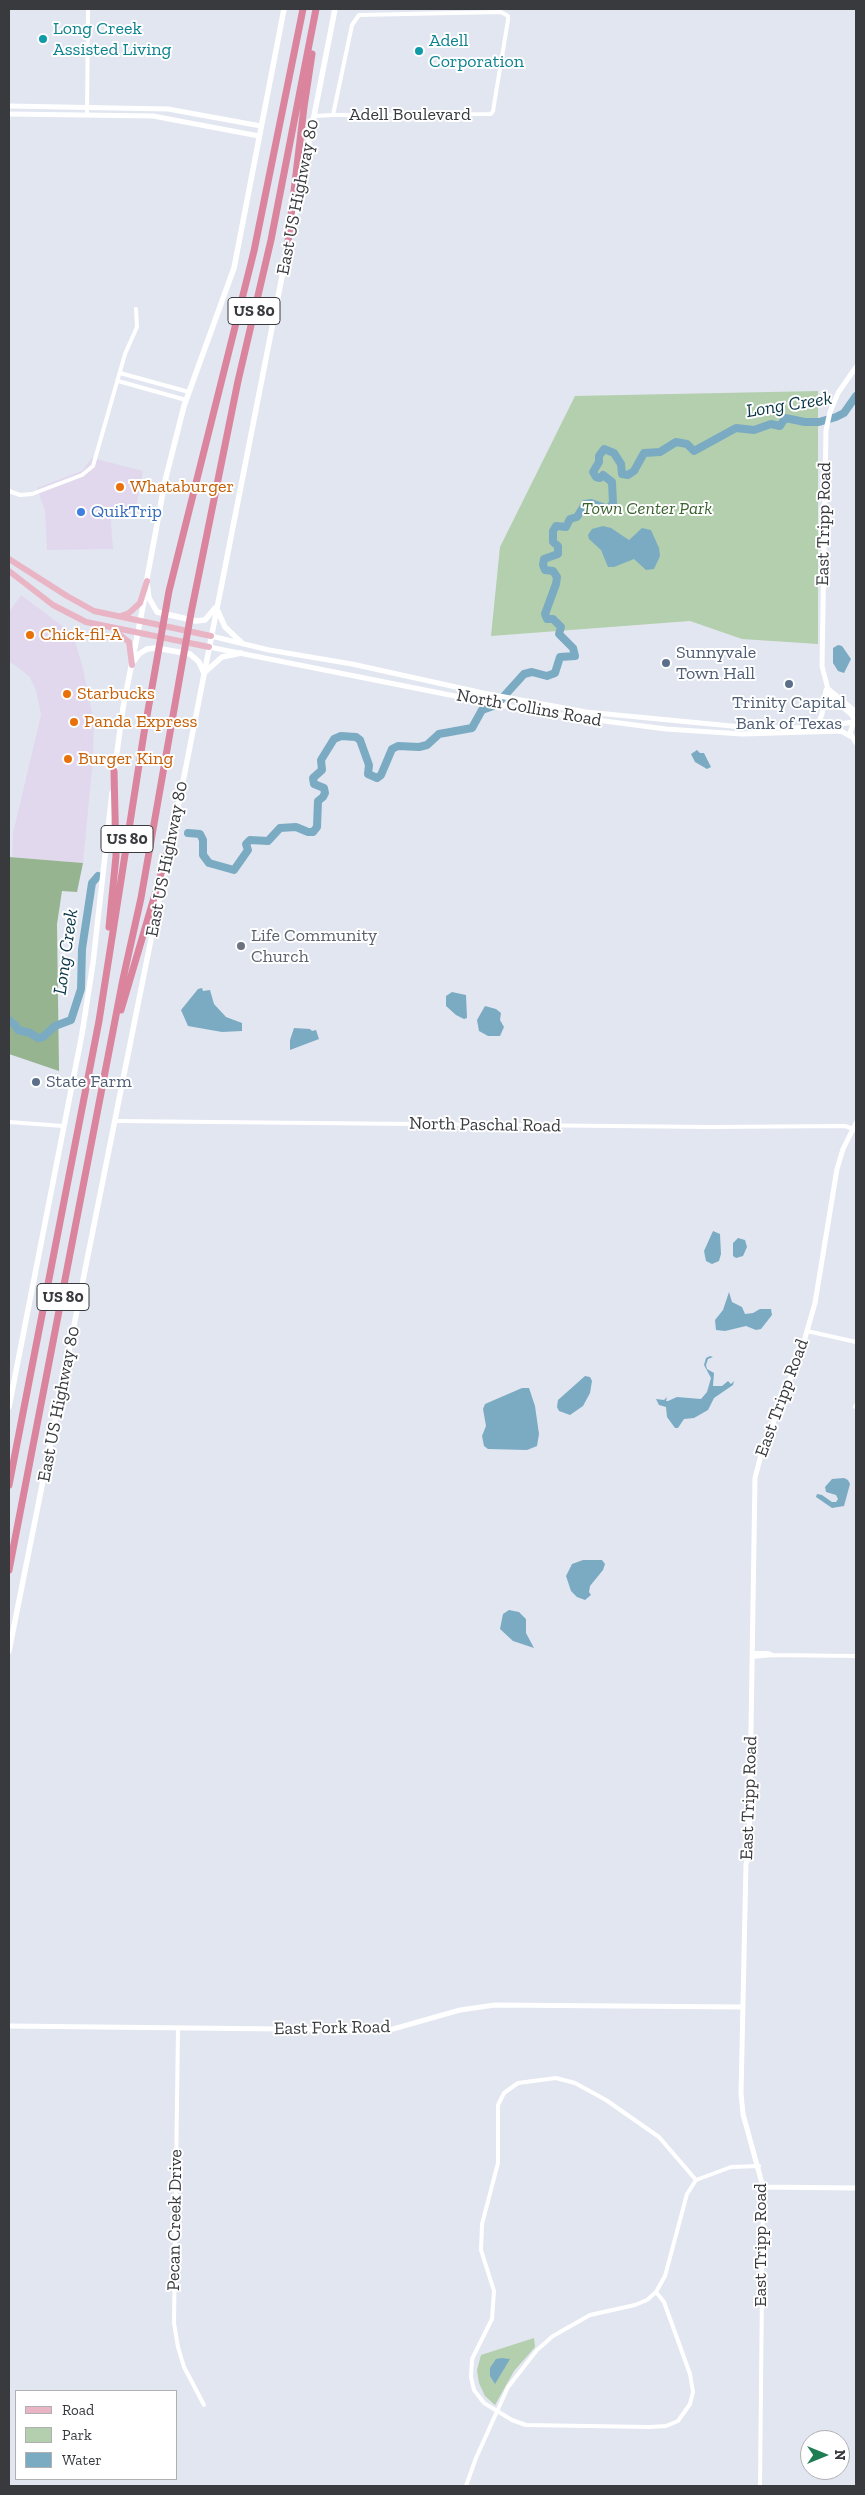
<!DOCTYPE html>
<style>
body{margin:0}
#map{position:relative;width:865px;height:2495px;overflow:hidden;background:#e2e6f1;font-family:"Zilla Slab",serif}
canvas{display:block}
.frame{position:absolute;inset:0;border:10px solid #393a3e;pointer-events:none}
.legend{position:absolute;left:15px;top:2390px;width:162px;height:90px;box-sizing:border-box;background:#fff;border:1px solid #b0b0b2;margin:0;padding:6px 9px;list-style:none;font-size:15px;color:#393a3e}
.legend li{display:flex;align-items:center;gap:10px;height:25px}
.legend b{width:25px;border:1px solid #b0b0b2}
.north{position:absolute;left:800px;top:2430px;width:50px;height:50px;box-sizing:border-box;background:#fff;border:1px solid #b0b0b2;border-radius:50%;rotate:90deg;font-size:14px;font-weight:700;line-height:20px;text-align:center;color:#393a3e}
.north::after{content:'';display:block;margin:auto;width:18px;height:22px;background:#1e7d53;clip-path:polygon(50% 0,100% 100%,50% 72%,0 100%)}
</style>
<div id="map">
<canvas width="865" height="2495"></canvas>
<div class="frame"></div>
<ul class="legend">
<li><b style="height:6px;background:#e9b5c4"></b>Road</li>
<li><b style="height:14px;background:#b3cfad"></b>Park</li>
<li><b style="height:14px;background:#7babc3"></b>Water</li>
</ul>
<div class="north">N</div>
</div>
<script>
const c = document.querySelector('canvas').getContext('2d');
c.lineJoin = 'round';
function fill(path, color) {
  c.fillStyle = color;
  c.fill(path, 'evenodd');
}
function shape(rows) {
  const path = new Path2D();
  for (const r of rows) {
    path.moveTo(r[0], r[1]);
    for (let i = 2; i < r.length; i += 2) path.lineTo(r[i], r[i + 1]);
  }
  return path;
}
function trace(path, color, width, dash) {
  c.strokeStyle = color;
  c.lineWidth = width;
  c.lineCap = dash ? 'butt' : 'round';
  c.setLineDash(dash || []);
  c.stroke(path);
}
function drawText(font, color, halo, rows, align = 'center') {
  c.font = font + ' "Zilla Slab",serif';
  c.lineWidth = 4;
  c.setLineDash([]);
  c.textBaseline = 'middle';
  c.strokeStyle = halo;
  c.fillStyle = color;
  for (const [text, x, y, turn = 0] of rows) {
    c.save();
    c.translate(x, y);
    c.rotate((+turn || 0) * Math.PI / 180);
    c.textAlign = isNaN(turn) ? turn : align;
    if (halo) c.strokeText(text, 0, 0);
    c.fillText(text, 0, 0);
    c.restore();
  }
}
const commercial = shape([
 [92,458,143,471,135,513,110,508,113,549,47,550,45,511,37,488,82,471],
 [21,595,73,634,83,669,94,722,93,759,83,863,12,857,13,833,41,715,36,690,29,676,9,661,9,612]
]);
const green = shape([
 [818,391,818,644,742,639,690,621,491,636,500,547,575,396],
 [534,2338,535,2347,514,2371,495,2405,485,2396,479,2383,477,2370,481,2355]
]);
const forest = shape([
 [9,857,83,863,77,892,62,891,57,924,59,1071,9,1054]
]);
const water = shape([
 [603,526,611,528,629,540,642,528,651,530,659,548,660,556,654,569,646,570,634,559,614,567,608,567,601,550,589,539,588,535,592,529],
 [838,645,842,646,851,659,844,673,838,671,833,663,833,648],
 [697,750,700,753,704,753,711,767,707,769,695,762,691,754],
 [202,988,203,991,210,990,214,1004,226,1017,242,1023,242,1031,222,1032,188,1026,181,1010,198,989],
 [452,992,466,995,467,1018,464,1019,456,1015,446,1006,446,996],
 [485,1006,496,1009,501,1013,500,1020,504,1027,500,1036,488,1036,479,1031,477,1020],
 [294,1028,310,1029,312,1031,316,1030,319,1039,290,1050,290,1040],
 [713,1231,720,1234,721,1254,719,1261,712,1264,706,1261,704,1251],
 [738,1238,745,1240,747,1247,743,1256,736,1258,733,1256,733,1243],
 [729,1292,732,1302,742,1307,745,1314,753,1313,760,1309,771,1309,772,1315,761,1329,756,1330,746,1326,725,1331,716,1330,715,1320,723,1310],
 [710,1356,713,1357,708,1359,706,1365,707,1369,714,1373,713,1386,722,1386,728,1381,731,1384,734,1381,733,1385,714,1398,708,1410,694,1418,684,1419,678,1428,675,1428,667,1417,666,1407,659,1405,656,1399,664,1400,667,1397,666,1401,668,1401,677,1397,701,1399,707,1392,711,1378,704,1365,706,1358],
 [585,1376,590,1377,592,1381,590,1393,583,1406,570,1415,559,1411,557,1407,558,1400],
 [522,1388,529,1388,535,1406,539,1434,537,1446,527,1450,488,1449,484,1446,482,1436,486,1426,483,1409,485,1404],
 [844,1478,848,1480,850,1484,844,1506,832,1508,816,1497,817,1494,822,1495,832,1502,836,1502,838,1499,836,1495,826,1492,825,1487,832,1479],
 [583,1560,602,1560,605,1564,603,1570,590,1586,589,1592,591,1595,585,1600,577,1597,571,1591,566,1576,572,1564],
 [509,1610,519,1612,526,1619,526,1633,534,1648,513,1641,500,1629,503,1614],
 [502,2358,510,2359,495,2384,490,2376,490,2368,496,2359]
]);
const river = shape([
 [188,833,200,834,203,840,203,855,209,863,234,870,248,850,246,844,250,840,268,841,280,828,296,827,308,832,313,832,317,827,318,801,323,797,325,793,324,788,314,784,313,778,322,770,321,760,334,739,341,736,356,737,360,740,369,765,368,774,377,778,381,775,392,749,398,746,419,747,427,745,439,734,472,728,482,710,496,705,524,674,532,672,547,676,555,673,560,657,575,656,573,648,559,634,561,627,553,619,547,619,545,614,556,584,557,577,553,571,545,570,543,565,544,559,558,554,558,546,553,542,553,531,556,526,566,527,570,519,577,517,585,504,591,503,608,509,613,503,612,482,603,475,600,478,596,477,593,472,599,462,599,456,604,449,614,453,621,464,622,474,628,475,634,471,644,453,660,452,676,442,687,444,694,451,736,428,754,430,771,424,780,426,785,418,805,422,819,422,836,417,844,413,856,396],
 [9,1020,16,1026,18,1030,30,1033,38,1038,43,1037,55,1026,71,1020,81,989,82,949,92,883,98,876]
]);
const minor = shape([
 [501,12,508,16,508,20,493,111,491,114,333,115,352,25,359,15,501,12],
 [87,115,88,9],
 [314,116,333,115],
 [120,373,189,392],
 [118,381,186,400],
 [9,491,20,495,32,494,82,475,93,466,125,354,137,327,136,309],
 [116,1121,710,1127,845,1126,856,1130],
 [9,1122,63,1126],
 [807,1331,856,1342],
 [855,1407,856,1405],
 [752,1653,768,1653,773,1655],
 [752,1657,773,1655,856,1656],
 [178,2028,174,2323,178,2347,184,2367,204,2405],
 [656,2292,664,2302,690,2374,693,2392,690,2404,678,2421,666,2426,650,2427,526,2425,512,2420,484,2403,474,2390,471,2377,472,2359,492,2319,494,2291,481,2250,482,2224,498,2163,498,2105,504,2093,518,2083,556,2078,575,2083,606,2100,659,2137,696,2180],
 [466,2486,476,2458,508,2387,537,2350,553,2336,590,2315,635,2305,647,2300,656,2292,665,2276,687,2194,696,2180,731,2167,759,2166],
 [760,2486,763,2187]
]);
const tertiary = shape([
 [9,106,168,109,261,126],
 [9,114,153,116,259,136],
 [211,636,269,650,352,664,483,693,586,712,742,727,814,728,853,722],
 [209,647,505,706,581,718,666,729,742,734,841,731,852,737],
 [827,688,856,712],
 [855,720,851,714,830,697,822,666,826,430,830,412,838,393,856,367],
 [854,721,850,733,856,743],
 [817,727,822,714,826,690],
 [856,1123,843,1149,837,1169,815,1303,803,1345,761,1455,755,1478,749,1855,746,1864,741,2094,743,2114,763,2187,856,2188],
 [9,2026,370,2030,393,2029,460,2010,495,2005,743,2007]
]);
const secondary = shape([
 [294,218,335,9],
 [147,583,149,598,157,612,196,621,205,620,215,608],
 [146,584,165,481,184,406,234,268,284,9],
 [217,609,225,627,241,642],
 [134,661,139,654,147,649,156,648,190,654,199,662,204,673],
 [204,673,222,657,241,653],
 [114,774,123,708,145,596],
 [171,843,288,246],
 [9,1407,82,1034,93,963,112,793],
 [9,1651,165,869]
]);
const primary = shape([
 [9,559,67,596,94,611,211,636],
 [9,571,53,605,86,622,209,647],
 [121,616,129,613,140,603,147,581],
 [115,631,129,642,132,665]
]);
const motorway = shape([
 [287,250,304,107,312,54],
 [109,927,116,856,114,771],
 [121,1010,171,840],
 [9,1485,99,1021,144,733,169,591,254,251,303,9],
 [9,1570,123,979,141,898,191,613,238,381,271,240,316,9]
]);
const markers = [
 [43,39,5,"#0f9aa8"],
 [419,51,5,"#0f9aa8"],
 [120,487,5,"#e8710a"],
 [81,512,5,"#3f7fe0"],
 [30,635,5,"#e8710a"],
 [666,663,5,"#5c6f8a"],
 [789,684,5,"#5c6f8a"],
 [67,694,5,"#e8710a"],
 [74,722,5,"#e8710a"],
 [68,759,5,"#e8710a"],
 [241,946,5,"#6b7280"],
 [36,1082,5,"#5c6f8a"]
];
const shields = [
 [254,311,52],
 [127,839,52],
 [63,1297,52]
];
const shieldNames = [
 ["US 80",254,311],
 ["US 80",127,839],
 ["US 80",63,1297]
];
const cultureNames = [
 ["Long Creek",53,29],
 ["Assisted Living",53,50],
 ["Adell",429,41],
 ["Corporation",429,62]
];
const streetNames = [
 ["Adell Boulevard",410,115],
 ["East US Highway 80",298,197,-79],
 ["East Tripp Road",824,524,-89],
 ["North Collins Road",529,708,10],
 ["East US Highway 80",167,859,-79],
 ["North Paschal Road",485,1125,1],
 ["East Tripp Road",782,1398,-70],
 ["East US Highway 80",59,1404,-79],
 ["East Tripp Road",749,1798,-88],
 ["East Fork Road",332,2028,-1],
 ["Pecan Creek Drive",175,2220,-89],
 ["East Tripp Road",761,2245,-90]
];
const foodNames = [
 ["Whataburger",130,487],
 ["Chick-fil-A",40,635],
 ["Starbucks",77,694],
 ["Panda Express",84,722],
 ["Burger King",78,759]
];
const parkNames = [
 ["Town Center Park",647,509]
];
const shopNames = [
 ["QuikTrip",91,512]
];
const serviceNames = [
 ["Sunnyvale",676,653],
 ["Town Hall",676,674],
 ["Trinity Capital",789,703,"center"],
 ["Bank of Texas",789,724,"center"],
 ["State Farm",46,1082]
];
const worshipNames = [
 ["Life Community",251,936],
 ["Church",251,957]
];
const waterNames = [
 ["Long Creek",789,405,-9],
 ["Long Creek",66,952,-82]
];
fill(commercial, '#e1d8ed');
fill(green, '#b3cfad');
fill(forest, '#96b48f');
fill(water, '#7babc3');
trace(river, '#7babc3', 8);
trace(minor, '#fff', 4);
trace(tertiary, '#fff', 5);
trace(secondary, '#fff', 5.5);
trace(primary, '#e9b5c4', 6);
trace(motorway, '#da849d', 7);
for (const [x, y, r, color] of markers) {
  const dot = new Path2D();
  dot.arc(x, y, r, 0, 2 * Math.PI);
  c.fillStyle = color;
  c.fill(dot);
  trace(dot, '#fff', 2);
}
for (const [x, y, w] of shields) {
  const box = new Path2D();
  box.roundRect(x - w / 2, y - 13.5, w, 27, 4);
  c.fillStyle = '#fff';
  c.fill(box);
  trace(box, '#393a3e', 1);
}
drawText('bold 16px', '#393a3e', null, shieldNames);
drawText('18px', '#0d838f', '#fff', cultureNames, 'left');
drawText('18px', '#393a3e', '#fff', streetNames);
drawText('18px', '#c56008', '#fff', foodNames, 'left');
drawText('italic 18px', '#39622f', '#fff', parkNames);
drawText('18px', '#366cbe', '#fff', shopNames, 'left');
drawText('18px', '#4e5e75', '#fff', serviceNames, 'left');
drawText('18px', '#5b616d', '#fff', worshipNames, 'left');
drawText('italic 19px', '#083546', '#fff', waterNames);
</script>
